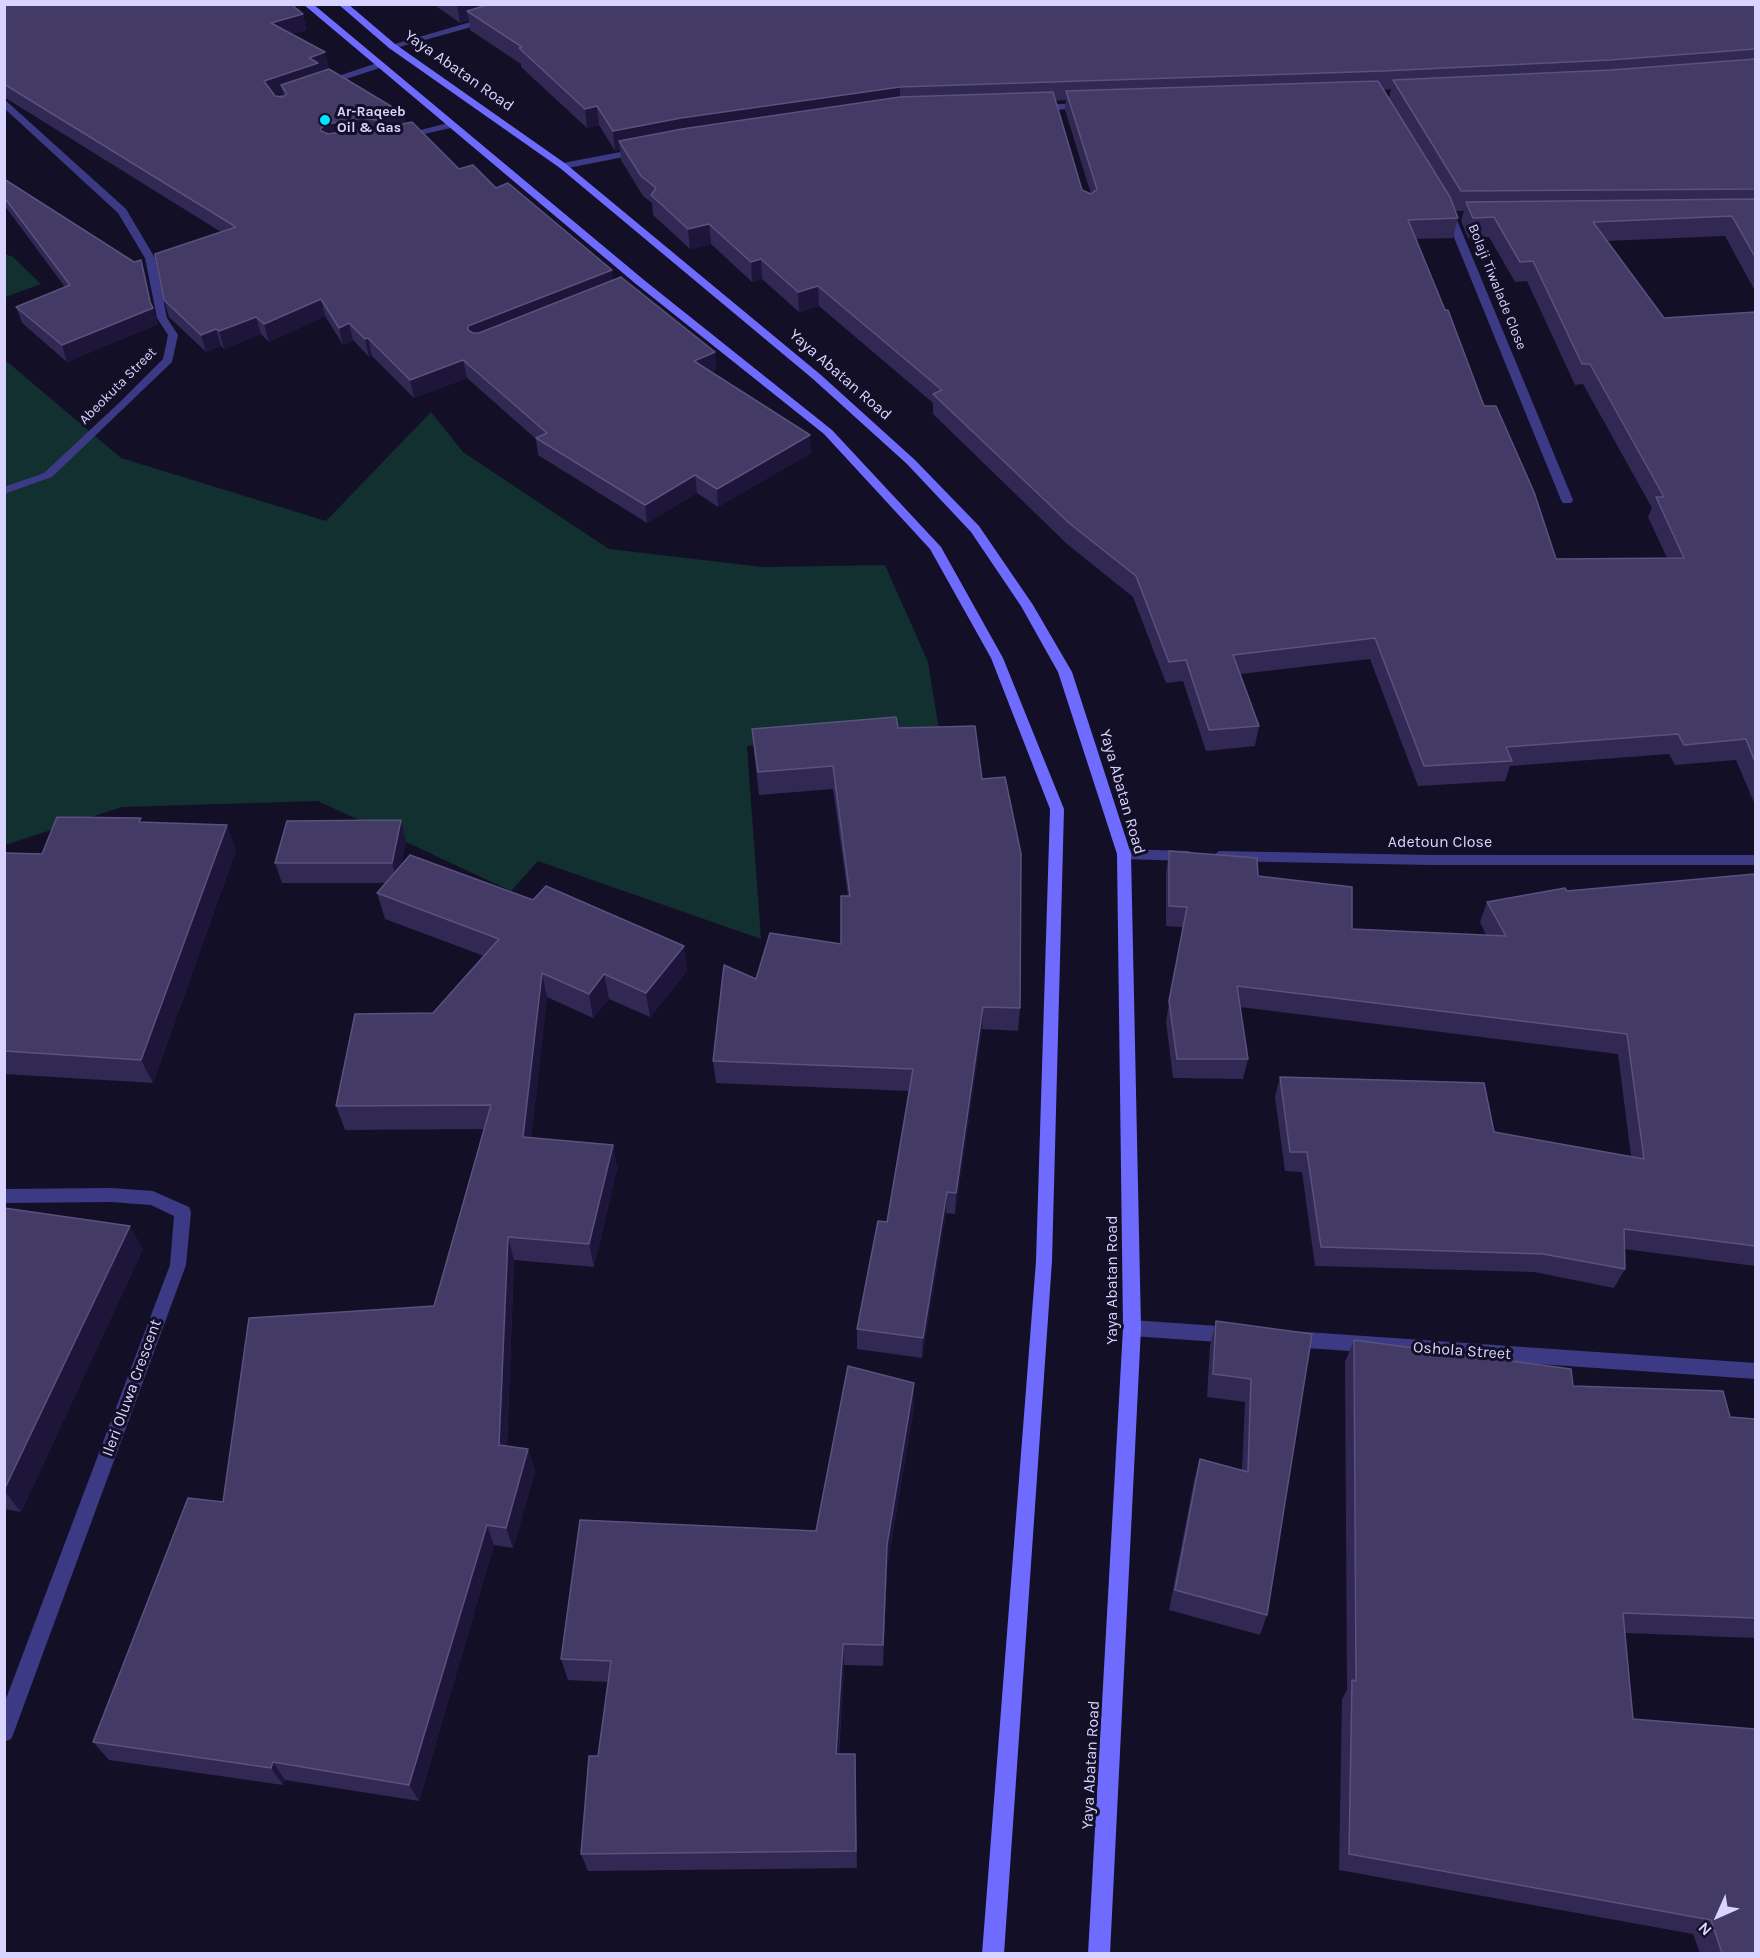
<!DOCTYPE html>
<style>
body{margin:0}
#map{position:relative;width:1760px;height:1958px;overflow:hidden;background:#130f26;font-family:Karla,sans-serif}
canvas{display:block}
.frame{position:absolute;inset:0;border:6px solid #d9d4ff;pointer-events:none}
.north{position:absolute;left:1688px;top:1886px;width:60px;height:60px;-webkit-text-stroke:4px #130f26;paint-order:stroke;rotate:225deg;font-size:16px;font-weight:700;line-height:24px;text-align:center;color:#d9d4ff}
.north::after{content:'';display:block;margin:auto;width:21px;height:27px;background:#d9d4ff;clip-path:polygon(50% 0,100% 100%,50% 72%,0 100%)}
</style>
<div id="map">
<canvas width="1760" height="1958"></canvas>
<div class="frame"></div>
<div class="north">N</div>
</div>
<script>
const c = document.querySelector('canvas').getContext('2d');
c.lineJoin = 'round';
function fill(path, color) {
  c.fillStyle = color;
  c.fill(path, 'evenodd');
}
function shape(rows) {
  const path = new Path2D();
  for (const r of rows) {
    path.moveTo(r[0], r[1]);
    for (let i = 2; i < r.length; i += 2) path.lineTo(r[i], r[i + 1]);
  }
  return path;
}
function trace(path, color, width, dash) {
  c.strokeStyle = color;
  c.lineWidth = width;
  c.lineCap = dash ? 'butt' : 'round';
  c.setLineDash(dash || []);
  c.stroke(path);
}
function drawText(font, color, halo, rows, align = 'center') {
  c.font = font + ' Karla,sans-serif';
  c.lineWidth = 6;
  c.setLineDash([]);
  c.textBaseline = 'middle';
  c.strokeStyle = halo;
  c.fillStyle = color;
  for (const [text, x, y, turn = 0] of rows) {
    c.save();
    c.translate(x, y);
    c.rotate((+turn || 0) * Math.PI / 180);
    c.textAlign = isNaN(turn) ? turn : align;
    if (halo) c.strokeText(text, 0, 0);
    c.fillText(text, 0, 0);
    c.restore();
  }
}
const green = shape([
 [5,254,13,257,41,284,5,297],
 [4,359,121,458,326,521,431,412,463,452,609,549,763,567,885,565,928,662,939,730,747,746,761,939,538,861,511,891,318,801,122,807,5,845]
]);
const lane = shape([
 [496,4,504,4,504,15,497,20,392,49,388,46,491,16,496,14,496,4],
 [380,62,383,63,383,67,281,100,289,109,287,111,281,111,270,99,380,62],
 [452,122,457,125,455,127,402,139,397,136,452,122]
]);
const street = shape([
 [4,99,126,209,155,258,167,318,178,335,172,362,52,477,4,494,4,487,44,473,120,402,163,359,168,335,157,318,145,258,118,213,4,108,4,99],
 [1084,103,1087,104,1087,108,1037,111,1032,108,1037,105,1084,103],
 [641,148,644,149,644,153,563,169,558,166,563,163,641,148],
 [1443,206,1452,208,1573,500,1571,503,1563,503,1561,500,1442,208,1443,206],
 [1124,849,1189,851,1196,856,1189,861,1124,859,1117,854,1124,849],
 [1219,851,1432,855,1756,855,1756,865,1432,865,1219,861,1212,856,1219,851],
 [111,1188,153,1191,189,1207,191,1212,186,1265,14,1732,11,1739,4,1742,4,1704,170,1265,174,1216,151,1205,111,1202,4,1203,4,1189,111,1188],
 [1132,1320,1232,1327,1238,1330,1241,1335,1238,1340,1232,1343,1132,1336,1126,1333,1123,1328,1126,1323,1132,1320],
 [1292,1331,1756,1363,1756,1379,1292,1347,1286,1344,1283,1339,1286,1334,1292,1331]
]);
const secondary = shape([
 [303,4,313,4,644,280,832,430,941,547,1003,658,1064,809,1052,1261,1004,1954,982,1954,1036,1261,1050,809,991,658,930,549,824,434,636,284,303,4],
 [338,4,348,4,395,44,566,164,821,375,915,460,979,526,1033,605,1072,672,1131,854,1141,1328,1110,1954,1088,1954,1123,1328,1117,854,1058,672,1021,606,971,532,907,464,813,379,560,168,389,48,338,4]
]);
const wall = shape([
 [4,4,303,14,306,30,292,34,329,68,320,72,404,114,406,124,459,169,496,188,613,281,715,352,716,370,711,372,811,453,718,507,697,493,647,523,538,455,536,439,467,378,414,398,372,356,369,357,353,340,343,345,325,316,269,342,261,334,224,349,221,346,206,352,169,317,164,300,221,232,4,97],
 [283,93,283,97,275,95],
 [433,4,1755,4,1755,291,1725,236,1607,241,1664,318,1755,312,1755,805,1736,760,1675,765,1669,754,1510,766,1505,781,1418,786,1370,659,1240,674,1259,726,1255,746,1206,751,1183,681,1166,683,1133,597,1067,544,933,414,933,403,819,306,799,312,762,279,752,282,711,244,690,249,653,215,652,203,643,196,621,160,620,150,615,151,599,125,587,128,521,67,521,64,470,30,469,20,460,23],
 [1391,89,1389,98,1384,90],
 [1066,100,1065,110,1091,194,1082,190,1055,101],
 [1453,205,1456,211,1464,211,1461,221,1468,238,1489,237,1515,282,1527,281,1575,385,1583,384,1652,508,1648,517,1667,558,1556,559,1484,406,1416,239,1453,238,1458,218],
 [4,179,146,276,152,307,158,324,67,362,22,323,16,307,65,287,4,205],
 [898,728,982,779,1020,1008,1018,1031,982,1029,955,1214,946,1213,922,1358,857,1349,857,1329,887,1222,909,1091,716,1083,713,1061,756,979,841,944,848,896,833,789,759,795,754,752,752,729],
 [401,820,406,840,401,865,533,900,684,946,687,971,650,1017,609,999,593,1018,547,997,531,1138,613,1145,617,1169,594,1267,514,1260,507,1446,528,1449,535,1471,513,1548,494,1545,419,1801,285,1780,283,1785,109,1760,93,1742,223,1502,434,1306,484,1129,345,1130,336,1106,433,1013,484,956,385,919,377,893,386,883,282,883,275,863],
 [142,822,236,850,153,1083,4,1074,4,853,42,854],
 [1169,851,1258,876,1352,929,1486,935,1480,922,1487,902,1567,891,1755,874,1755,1266,1624,1249,1625,1269,1614,1288,1534,1272,1315,1266,1302,1172,1285,1171,1275,1097,1280,1077,1494,1132,1631,1156,1618,1054,1240,1007,1248,1059,1243,1079,1173,1078,1166,1021,1183,927,1166,926,1166,872],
 [4,1208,143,1249,21,1512,4,1509],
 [1216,1321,1312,1334,1267,1615,1260,1635,1169,1610,1194,1481,1200,1459,1242,1470,1245,1402,1207,1397,1210,1345],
 [1354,1340,1573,1386,1730,1417,1755,1419,1755,1638,1625,1633,1633,1719,1755,1953,1700,1953,1693,1934,1339,1870,1342,1699,1347,1690,1345,1362],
 [914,1383,914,1408,887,1568,883,1666,844,1665,839,1754,855,1754,857,1868,588,1871,581,1854,598,1756,608,1682,568,1680,561,1659,816,1531]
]);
const shadedWall = shape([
 [457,4,494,4,467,11,469,20,460,23],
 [303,14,306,30,274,40,271,23],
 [325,52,329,68,320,72,321,79,281,85,283,93,268,98,264,81,309,58],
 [900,87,900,106,619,141,620,150,615,151,613,131,681,118],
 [597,106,599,125,587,128,585,109],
 [404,114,407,130,379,137,376,120],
 [363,118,367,135,324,145,320,129,327,124],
 [709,224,711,244,690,249,688,229],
 [761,259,762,279,752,282,751,262],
 [141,260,146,276,153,308,158,324,67,362,62,345,150,302],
 [612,270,614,287,471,344,468,330,468,326],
 [818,286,819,306,799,312,798,292],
 [321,299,325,316,269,342,264,324],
 [256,317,261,334,224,349,219,331],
 [349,323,353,340,343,345,339,328],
 [216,329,221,346,206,352,201,335],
 [368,338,372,356,369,357,365,339],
 [715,352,716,370,695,378,694,361],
 [463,360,467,378,414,398,410,380],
 [810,435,811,453,718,507,717,489],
 [695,475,697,493,647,523,645,505],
 [401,820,406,840,398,883,392,863],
 [227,825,236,850,153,1083,141,1060],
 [684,946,687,971,650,1017,646,993],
 [542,973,547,997,529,1161,523,1137],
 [604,974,609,999,593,1018,589,994],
 [983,1007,982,1029,955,1214,956,1193],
 [613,1145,617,1169,594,1267,589,1244],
 [947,1192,946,1213,922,1358,923,1338],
 [130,1226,143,1249,21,1512,4,1491],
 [508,1237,514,1260,506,1466,499,1445],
 [914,1383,914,1408,887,1568,883,1666,887,1545],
 [528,1449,535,1471,513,1548,506,1528],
 [487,1525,494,1545,419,1801,409,1785],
 [843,1644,844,1665,837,1774,836,1754],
 [273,1762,285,1780,283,1785,271,1768]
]);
const building = shape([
 [4,4,291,4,303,14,271,23,325,52,309,58,318,63,264,81,275,96,283,97,287,94,281,85,329,69,404,114,376,120,363,118,327,124,320,129,321,131,328,134,364,129,376,130,412,122,459,169,473,165,496,188,508,183,612,270,468,326,468,330,473,333,479,333,621,277,715,352,694,361,810,435,717,489,695,475,645,505,536,438,547,433,463,360,410,380,368,338,365,339,349,323,339,328,321,299,264,324,256,317,219,331,216,329,201,335,164,300,155,254,236,227,4,84,4,4],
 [491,4,1755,4,1755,49,1610,60,1383,71,900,87,681,118,613,131,597,106,585,109,519,48,522,47,467,11,491,4],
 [1755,59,1755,189,1461,191,1393,80,1611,70,1755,59],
 [1378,81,1450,197,1458,218,1408,220,1445,310,1448,310,1484,406,1496,406,1534,492,1556,559,1684,558,1656,497,1664,497,1590,364,1582,364,1533,261,1520,262,1494,217,1473,218,1466,202,1755,199,1755,257,1732,216,1593,222,1664,318,1755,312,1755,762,1746,739,1684,745,1678,734,1506,747,1512,761,1424,766,1375,638,1233,655,1259,726,1209,730,1186,660,1169,662,1136,576,1069,523,933,394,942,390,818,286,798,292,761,259,751,262,709,224,688,229,651,195,656,188,641,176,619,141,682,129,900,97,1053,92,1082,190,1091,194,1097,189,1066,91,1378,81],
 [4,179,134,262,141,260,150,302,153,308,62,345,16,307,70,285,4,197,4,179],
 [896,717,898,728,975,726,982,779,1005,777,1021,854,1020,1008,983,1007,956,1193,947,1192,923,1338,857,1329,878,1221,887,1222,913,1069,713,1061,724,965,756,979,770,933,841,944,841,896,850,896,833,766,758,772,752,729,896,717],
 [57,817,141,818,139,822,227,825,141,1060,4,1051,4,853,42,854,57,817],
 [401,820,392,863,275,863,287,821,401,820],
 [1169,851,1257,858,1258,876,1352,887,1352,929,1506,936,1487,902,1565,888,1567,891,1755,874,1755,1246,1624,1229,1625,1269,1543,1254,1321,1247,1307,1152,1290,1152,1280,1077,1484,1083,1494,1132,1644,1159,1627,1034,1237,986,1248,1059,1177,1059,1169,1001,1187,907,1169,906,1169,851],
 [410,855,533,900,546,886,684,946,646,993,604,974,589,994,542,973,523,1137,613,1145,589,1244,508,1237,499,1445,528,1449,506,1528,487,1525,409,1785,273,1762,271,1768,93,1742,188,1498,223,1502,249,1318,434,1306,491,1105,336,1106,355,1014,433,1013,499,939,377,893,410,855],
 [4,1208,130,1226,4,1490,4,1208],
 [1216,1321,1312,1334,1267,1615,1175,1590,1200,1459,1248,1472,1251,1379,1213,1374,1216,1321],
 [1354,1340,1571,1369,1573,1386,1723,1391,1730,1417,1755,1419,1755,1618,1623,1613,1633,1719,1755,1729,1755,1953,1722,1953,1711,1920,1349,1854,1352,1680,1356,1681,1354,1340],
 [848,1366,914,1383,887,1545,883,1645,843,1644,836,1754,855,1754,856,1851,581,1854,589,1756,598,1756,611,1661,561,1659,580,1520,816,1531,848,1366]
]);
const markers = [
 [325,120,6,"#00e5ff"]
];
const farPoinames = [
 ["Ar-Raqeeb",337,112],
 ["Oil & Gas",337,128]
];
const farStreetnames = [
 ["Bolaji Tiwalade Close",1497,287,68],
 ["Abeokuta Street",118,386,-45]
];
const streetNames = [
 ["Yaya Abatan Road",459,71,35],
 ["Yaya Abatan Road",840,375,41],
 ["Yaya Abatan Road",1122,792,74],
 ["Adetoun Close",1440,842],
 ["Yaya Abatan Road",1112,1280,-90],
 ["Oshola Street",1462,1351,4],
 ["Ileri Oluwa Crescent",132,1388,-70],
 ["Yaya Abatan Road",1091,1765,-87]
];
fill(green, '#12302f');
fill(lane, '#3d3a85');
fill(street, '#3d3a85');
fill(secondary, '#6f6bff');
fill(wall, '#312854');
fill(shadedWall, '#1d163a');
fill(building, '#433a66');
trace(building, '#5a527e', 1.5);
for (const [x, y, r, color] of markers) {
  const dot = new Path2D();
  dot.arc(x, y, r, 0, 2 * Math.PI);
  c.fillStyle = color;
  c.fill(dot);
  trace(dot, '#130f26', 2);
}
drawText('bold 14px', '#d9d4ff', '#130f26', farPoinames, 'left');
drawText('14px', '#d9d4ff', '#130f26', farStreetnames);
drawText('16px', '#d9d4ff', '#130f26', streetNames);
</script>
